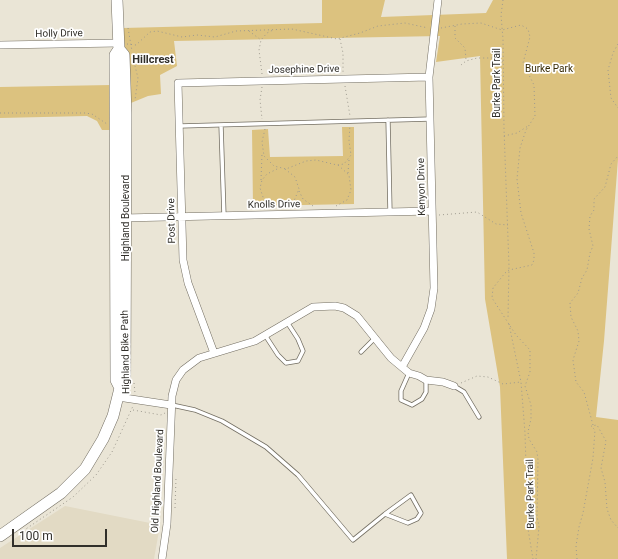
<!DOCTYPE html>
<style>
body{margin:0}
#map{position:relative;width:618px;height:559px;overflow:hidden;background:#eae5d6;font-family:Roboto,sans-serif}
canvas{display:block}
.scale{position:absolute;left:12px;top:529px;width:95px;height:18px;box-sizing:border-box;border:2px solid #312f2a;border-top:0;padding-left:5px;font-size:12px;line-height:14px;white-space:nowrap;color:#312f2a;-webkit-text-stroke:3px #fff;paint-order:stroke}
</style>
<div id="map">
<canvas width="618" height="559"></canvas>
<div class="scale">100 m</div>
</div>
<script>
const c = document.querySelector('canvas').getContext('2d');
c.lineJoin = 'round';
function fill(path, color) {
  c.fillStyle = color;
  c.fill(path, 'evenodd');
}
function shape(rows) {
  const path = new Path2D();
  for (const r of rows) {
    path.moveTo(r[0], r[1]);
    for (let i = 2; i < r.length; i += 2) path.lineTo(r[i], r[i + 1]);
  }
  return path;
}
function trace(path, color, width, dash) {
  c.strokeStyle = color;
  c.lineWidth = width;
  c.lineCap = dash ? 'butt' : 'round';
  c.setLineDash(dash || []);
  c.stroke(path);
}
function drawText(font, color, halo, rows, align = 'center') {
  c.font = font + ' Roboto,sans-serif';
  c.lineWidth = 3.5;
  c.setLineDash([]);
  c.textBaseline = 'middle';
  c.strokeStyle = halo;
  c.fillStyle = color;
  for (const [text, x, y, turn = 0] of rows) {
    c.save();
    c.translate(x, y);
    c.rotate((+turn || 0) * Math.PI / 180);
    c.textAlign = isNaN(turn) ? turn : align;
    if (halo) c.strokeText(text, 0, 0);
    c.fillText(text, 0, 0);
    c.restore();
  }
}
const built = shape([
 [65,506,160,525,154,559,0,559,0,548]
]);
const green = shape([
 [322,0,385,0,381,17,486,13,493,0,618,0,618,159,604,341,596,417,618,420,618,559,507,559,500,387,485,299,480,56,436,62,440,36,174,41,177,66,160,75,161,94,148,96,126,105,123,28,322,23],
 [111,85,111,130,102,130,97,121,87,116,0,118,0,87],
 [342,127,354,127,354,204,253,206,252,130,268,129,270,157,343,156]
]);
const path = shape([
 [503,0,501,15,503,39,504,129,509,266,508,319],
 [455,26,455,38,465,48,466,60],
 [128,28,132,51],
 [441,28,462,24,481,23,502,30,521,25,528,29,530,37,523,63,534,85,535,116,526,130,520,148,517,179,521,213,534,253,534,260,532,265,509,270,505,273,493,288,492,298,516,335,530,350,530,372,525,386,531,405,531,419,528,432,529,439,537,452,538,460,537,516,539,527,536,559],
 [249,31,261,40],
 [340,39,343,53,343,73],
 [127,44,136,45,150,32,157,31,182,37,197,35,215,37,236,31,292,29,337,39,360,33,378,26,405,23,428,28],
 [618,44,613,53,608,70,611,98,618,108],
 [494,57,503,52],
 [133,58,138,78,135,100],
 [461,65,466,61,477,58,495,58,503,62],
 [262,74,259,50,261,40,267,33,273,30],
 [345,86,350,116],
 [262,87,260,100,262,119],
 [0,113,85,113,92,114,107,124],
 [265,129,262,142,264,156,274,166,286,169,306,161,316,160,337,165,344,164,351,155,349,141,350,125],
 [504,136,517,133,528,126],
 [285,169,295,177,299,189,294,201,286,207],
 [348,173,349,160],
 [261,180,262,153],
 [299,191,303,199,313,206],
 [336,206,347,200,351,190,349,175,338,165],
 [275,207,264,200,260,188,262,180,267,174,279,168],
 [439,215,477,212,496,224,508,225],
 [509,324,521,382],
 [134,383,135,393],
 [461,383,477,376,488,377,503,384,521,382,525,433,528,529,533,559],
 [133,410,161,415,165,413],
 [593,425,584,392,576,382,573,360,579,341,578,331,571,317,570,303,578,293,582,278,587,270,590,253,593,246,589,229,590,216,594,210,594,199,605,187,611,164,618,156],
 [175,508,176,478],
 [20,533,73,497,96,475,112,452,133,406],
 [577,559,576,546,579,527,583,513,593,458,595,430,591,426,597,425,606,441,601,468,605,482,607,509,611,520,618,528]
]);
const service = shape([
 [388,120,390,212],
 [221,125,224,216],
 [180,126,430,119],
 [265,335,278,355,286,363,298,361,303,351,298,339,287,322],
 [361,352,375,338],
 [409,373,401,391,401,400,412,405,422,399,426,392,426,380],
 [454,386,464,392,479,417],
 [172,405,195,410,222,421,266,447,298,475,353,540,385,514,411,495,421,513,417,519,408,523,385,514]
]);
const minor = shape([
 [0,45,119,43],
 [123,218,432,211],
 [214,353,188,283,183,260,178,83,429,77],
 [402,367,424,328,431,309,434,288,429,77,438,0],
 [118,397,171,405],
 [162,559,167,524,172,396,176,380,183,370,199,358,255,341,313,307,335,306,344,308,357,316,391,358,409,373,419,376,426,380,443,382,454,386]
]);
const secondary = shape([
 [117,0,119,49,115,55,116,380,120,388],
 [0,536,61,493,85,469,103,439,113,416,120,388,125,381,126,114,124,55,119,49]
]);
const streetNames = [
 ["Holly Drive",59,34,-1],
 ["Josephine Drive",304,70,-1],
 ["Burke Park Trail",497,83,-90],
 ["Kenyon Drive",422,187,-91],
 ["Knolls Drive",274,205,-1],
 ["Highland Boulevard",126,218,-90],
 ["Post Drive",172,221,-91],
 ["Highland Bike Path",126,352,-91],
 ["Old Highland Boulevard",158,481,-87],
 ["Burke Park Trail",531,494,-91]
];
const parkNames = [
 ["Burke Park",549,69]
];
const neighbourhoodNames = [
 ["Hillcrest",153,60]
];
fill(built, '#e2dac4');
fill(green, '#dcc27f');
trace(service, '#736e62', 5);
trace(minor, '#736e62', 8);
trace(secondary, '#736e62', 12);
trace(path, '#9e9a8f', 1, [1, 3]);
trace(service, '#fff', 3.5);
trace(minor, '#fff', 7);
trace(secondary, '#fff', 11);
drawText('10px', '#312f2a', '#fff', streetNames);
drawText('10px', '#382b05', '#fff', parkNames);
drawText('bold 11px', '#312f2a', '#fff', neighbourhoodNames);
</script>
